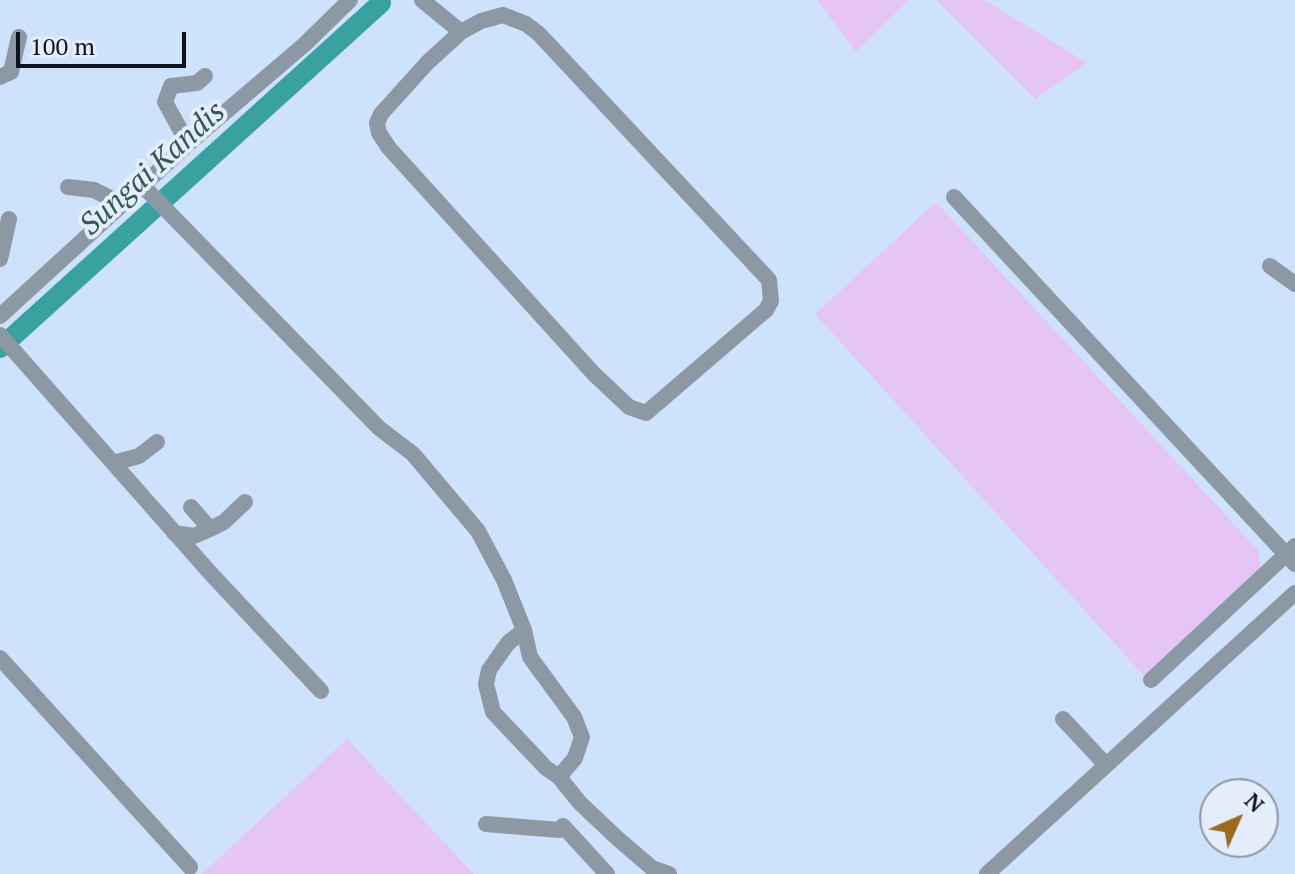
<!DOCTYPE html>
<style>
body{margin:0}
#map{position:relative;width:1295px;height:874px;overflow:hidden;background:#cee2fb;font-family:"PT Serif",serif}
canvas{display:block}
.north{position:absolute;left:1199px;top:778px;width:80px;height:80px;box-sizing:border-box;background:#e4eefb;border:2px solid #8e97a3;border-radius:50%;rotate:45deg;font-size:22px;font-weight:700;line-height:32px;text-align:center;color:#0c141f}
.north::after{content:'';display:block;margin:auto;width:28px;height:36px;background:#9b6a1d;clip-path:polygon(50% 0,100% 100%,50% 72%,0 100%)}
.scale{position:absolute;left:16px;top:32px;width:170px;height:36px;box-sizing:border-box;border:4px solid #0c141f;border-top:0;padding-left:10px;font-size:24px;line-height:28px;white-space:nowrap;color:#0c141f;-webkit-text-stroke:6px #e4eefb;paint-order:stroke}
</style>
<div id="map">
<canvas width="1295" height="874"></canvas>
<div class="north">N</div>
<div class="scale">100 m</div>
</div>
<script>
const c = document.querySelector('canvas').getContext('2d');
c.lineJoin = 'round';
function fill(path, color) {
  c.fillStyle = color;
  c.fill(path, 'evenodd');
}
function shape(rows) {
  const path = new Path2D();
  for (const r of rows) {
    path.moveTo(r[0], r[1]);
    for (let i = 2; i < r.length; i += 2) path.lineTo(r[i], r[i + 1]);
  }
  return path;
}
function trace(path, color, width, dash) {
  c.strokeStyle = color;
  c.lineWidth = width;
  c.lineCap = dash ? 'butt' : 'round';
  c.setLineDash(dash || []);
  c.stroke(path);
}
function drawText(font, color, halo, rows, align = 'center') {
  c.font = font + ' "PT Serif",serif';
  c.lineWidth = 8;
  c.setLineDash([]);
  c.textBaseline = 'middle';
  c.strokeStyle = halo;
  c.fillStyle = color;
  for (const [text, x, y, turn = 0] of rows) {
    c.save();
    c.translate(x, y);
    c.rotate((+turn || 0) * Math.PI / 180);
    c.textAlign = isNaN(turn) ? turn : align;
    if (halo) c.strokeText(text, 0, 0);
    c.fillText(text, 0, 0);
    c.restore();
  }
}
const green = shape([
 [817,0,909,0,856,52],
 [937,0,985,0,1087,63,1035,99],
 [936,202,1258,550,1260,568,1144,676,815,314],
 [347,739,474,874,202,874]
]);
const river = shape([
 [0,348,381,3]
]);
const minor = shape([
 [422,0,461,32],
 [503,15,526,24,539,34,769,280,771,301,766,310,646,413,629,407,594,374,389,148,379,133,377,123,381,114,427,63,461,32,481,21,503,15],
 [0,77,11,72,19,37],
 [188,144,165,102,171,86,197,83,205,76],
 [142,185,379,428,413,454,478,531,504,580,524,630,530,657,574,717,582,737,575,758,559,777,580,803,617,838,652,868,669,874],
 [68,187,94,190,122,204],
 [954,197,1295,564],
 [0,259,9,219],
 [1270,266,1295,284],
 [0,316,188,144,305,44,350,0],
 [0,335,213,576,321,691],
 [113,463,139,456,157,442],
 [191,507,210,529],
 [174,533,194,536,210,529,224,522,245,502],
 [524,630,508,643,489,670,486,684,493,712,546,768,559,777],
 [0,658,190,867],
 [1151,680,1295,546],
 [1063,719,1106,765],
 [486,824,559,830,563,826,607,874],
 [987,874,1295,593]
]);
const waterNames = [
 ["Sungai Kandis",153,169,-42]
];
fill(green, '#e5c4f6');
trace(river, '#39a2a0', 20);
trace(minor, '#8d98a5', 16);
drawText('italic 30px', '#375756', '#e4eefb', waterNames);
</script>
